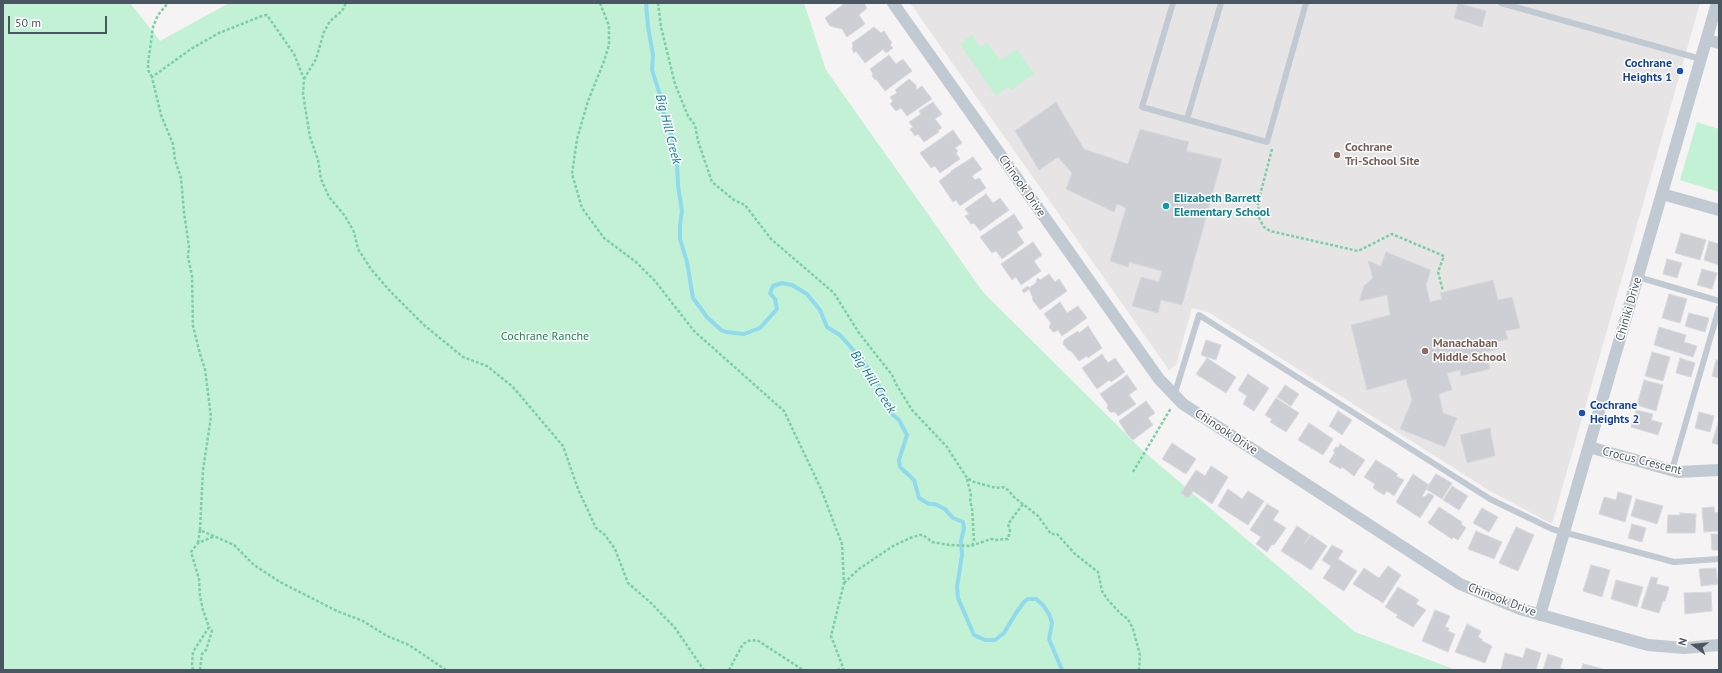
<!DOCTYPE html>
<style>
body{margin:0}
#map{position:relative;width:1722px;height:673px;overflow:hidden;background:#f5f3f3;font-family:"PT Sans",sans-serif}
canvas{display:block}
.frame{position:absolute;inset:0;border:4px solid #4a5661;pointer-events:none}
.north{position:absolute;left:1674px;top:625px;width:40px;height:40px;-webkit-text-stroke:3px #fff;paint-order:stroke;rotate:286deg;font-size:11px;font-weight:700;line-height:16px;text-align:center;color:#4a5661}
.north::after{content:'';display:block;margin:auto;width:14px;height:18px;background:#4a5661;clip-path:polygon(50% 0,100% 100%,50% 72%,0 100%)}
.scale{position:absolute;left:8px;top:16px;width:99px;height:18px;box-sizing:border-box;border:2px solid #4a5661;border-top:0;padding-left:5px;font-size:12px;line-height:14px;white-space:nowrap;color:#4a5661;-webkit-text-stroke:3px #fff;paint-order:stroke}
</style>
<div id="map">
<canvas width="1722" height="673"></canvas>
<div class="frame"></div>
<div class="north">N</div>
<div class="scale">50 m</div>
</div>
<script>
const c = document.querySelector('canvas').getContext('2d');
c.lineJoin = 'round';
function fill(path, color) {
  c.fillStyle = color;
  c.fill(path, 'evenodd');
}
function shape(rows) {
  const path = new Path2D();
  for (const r of rows) {
    path.moveTo(r[0], r[1]);
    for (let i = 2; i < r.length; i += 2) path.lineTo(r[i], r[i + 1]);
  }
  return path;
}
function trace(path, color, width, dash) {
  c.strokeStyle = color;
  c.lineWidth = width;
  c.lineCap = dash ? 'butt' : 'round';
  c.setLineDash(dash || []);
  c.stroke(path);
}
function drawText(font, color, halo, rows, align = 'center') {
  c.font = font + ' "PT Sans",sans-serif';
  c.lineWidth = 3;
  c.setLineDash([]);
  c.textBaseline = 'middle';
  c.strokeStyle = halo;
  c.fillStyle = color;
  for (const [text, x, y, turn = 0] of rows) {
    c.save();
    c.translate(x, y);
    c.rotate((+turn || 0) * Math.PI / 180);
    c.textAlign = isNaN(turn) ? turn : align;
    if (halo) c.strokeText(text, 0, 0);
    c.fillText(text, 0, 0);
    c.restore();
  }
}
const education = shape([
 [910,3,1700,3,1552,524,1490,491,1208,312,1192,308,1176,365,1169,370]
]);
const green = shape([
 [3,3,130,3,160,41,229,3,804,3,826,70,983,292,1142,450,1355,632,1456,670,3,670],
 [972,35,980,47,987,42,1000,60,1017,49,1034,74,1011,90,1008,87,996,96,960,44],
 [1697,122,1719,129,1719,192,1680,180]
]);
const stream = shape([
 [646,3,648,27,653,55,652,70,661,98,666,125,672,136,677,161,678,186,682,211,680,225,680,239,687,262,693,298,707,317,721,330,726,332,744,334,760,328,777,309,775,299,770,293,773,286,782,283,792,285,807,294,820,310,827,327,840,335,863,361,886,397,892,414,899,420,907,435,899,460,900,467,914,480,919,498,929,504,935,504,945,509,953,518,963,522,964,528,961,541,962,555,957,587,958,598,974,635,985,640,995,640,1004,633,1016,613,1024,602,1028,599,1036,599,1043,605,1049,614,1052,623,1049,639,1062,670]
]);
const building = shape([
 [845,3,864,3,867,8,859,15,865,24,847,37,842,29,830,26,825,18,845,3],
 [1458,3,1486,11,1482,27,1454,18,1458,3],
 [874,27,881,33,884,31,892,43,890,45,893,48,886,53,883,50,885,48,865,63,856,51,854,53,852,49,853,45,852,43,874,27],
 [889,55,896,64,903,59,912,71,885,91,876,79,875,80,872,76,873,74,870,69,889,55],
 [909,79,916,85,916,90,922,86,932,99,907,116,901,108,896,111,890,104,893,101,890,97,897,93,895,90,909,79],
 [933,102,942,114,935,119,942,128,938,130,939,132,924,142,918,134,915,136,910,129,913,127,909,122,921,114,919,111,933,102],
 [1056,102,1084,149,1128,164,1140,129,1189,142,1186,151,1222,159,1182,305,1161,300,1158,313,1132,306,1141,277,1159,282,1162,271,1129,262,1128,267,1110,261,1126,208,1117,204,1114,212,1066,189,1072,173,1058,157,1039,170,1015,131,1056,102],
 [953,130,962,143,955,148,958,151,956,153,960,159,940,173,935,166,931,168,920,153,953,130],
 [973,157,982,169,972,176,975,180,979,178,986,188,960,206,956,200,953,202,939,181,951,172,951,171,973,157],
 [986,194,993,203,1000,198,1009,210,980,231,974,223,971,224,965,216,969,214,965,209,986,194],
 [1014,214,1023,228,1017,232,1024,243,1002,259,996,251,992,253,980,237,1014,214],
 [1681,233,1706,240,1700,260,1675,253,1681,233],
 [1709,241,1719,244,1719,265,1704,260,1709,241],
 [1033,242,1042,255,1034,261,1041,271,1021,285,1016,277,1012,280,1001,264,1033,242],
 [1386,252,1431,270,1426,285,1430,302,1442,299,1440,293,1493,280,1498,300,1512,297,1520,328,1505,331,1508,339,1496,342,1498,349,1486,352,1490,369,1461,376,1460,370,1447,373,1452,390,1439,394,1443,413,1457,418,1445,447,1400,429,1412,400,1406,379,1367,390,1351,325,1390,315,1387,295,1360,301,1360,298,1364,286,1373,278,1368,261,1381,266,1386,252],
 [1667,259,1682,263,1677,278,1663,274,1667,259],
 [1702,269,1717,273,1712,289,1697,285,1702,269],
 [1049,274,1055,282,1059,279,1067,291,1040,310,1032,299,1033,298,1029,289,1024,293,1022,290,1028,286,1029,288,1037,282,1036,280,1038,278,1040,280,1049,274],
 [1669,294,1687,299,1680,323,1662,318,1669,294],
 [1060,302,1067,313,1078,306,1087,318,1062,336,1058,330,1055,332,1052,331,1049,327,1051,323,1044,314,1060,302],
 [1689,313,1709,318,1705,332,1685,326,1689,313],
 [1088,326,1102,348,1088,358,1087,356,1079,361,1071,351,1068,350,1063,344,1064,340,1078,331,1079,333,1088,326],
 [1659,327,1686,335,1684,342,1697,346,1693,357,1654,345,1659,327],
 [1206,340,1221,345,1216,360,1201,355,1206,340],
 [1652,352,1670,357,1663,381,1645,376,1652,352],
 [1102,354,1108,363,1115,358,1125,372,1111,382,1109,380,1097,389,1082,368,1102,354],
 [1207,358,1236,377,1226,393,1196,374,1207,358],
 [1680,358,1695,363,1691,377,1676,373,1680,358],
 [1716,360,1719,361,1719,378,1712,376,1716,360],
 [1248,374,1269,388,1254,411,1243,404,1247,396,1238,390,1248,374],
 [1127,375,1137,389,1129,395,1136,404,1118,416,1115,412,1110,412,1107,408,1108,405,1100,394,1127,375],
 [1644,380,1663,385,1656,411,1637,405,1644,380],
 [1285,385,1299,394,1291,406,1277,397,1285,385],
 [1276,398,1299,413,1286,432,1270,422,1272,419,1265,415,1276,398],
 [1146,401,1155,413,1148,418,1153,425,1133,440,1127,434,1119,421,1146,401],
 [1636,410,1653,414,1651,420,1662,423,1658,435,1631,427,1636,410],
 [1338,411,1352,420,1342,435,1329,426,1338,411],
 [1699,412,1714,416,1710,432,1695,428,1699,412],
 [1719,420,1719,445,1712,443,1719,420],
 [1309,423,1333,439,1323,455,1298,440,1309,423],
 [1490,428,1495,456,1467,463,1460,435,1490,428],
 [1172,443,1196,459,1186,474,1162,459,1172,443],
 [1340,444,1365,460,1354,476,1342,467,1341,469,1329,462,1335,452,1333,451,1336,447,1338,448,1340,444],
 [1376,460,1398,474,1396,476,1404,480,1394,496,1387,491,1384,495,1373,488,1375,484,1364,477,1376,460],
 [1211,466,1228,477,1212,504,1193,491,1188,498,1181,493,1196,470,1205,476,1211,466],
 [1413,474,1429,485,1422,496,1425,497,1428,493,1434,496,1420,518,1396,502,1413,474],
 [1436,474,1452,483,1442,499,1426,489,1436,474],
 [1452,486,1468,496,1459,510,1443,500,1452,486],
 [1228,489,1242,499,1248,491,1264,501,1248,525,1218,506,1228,489],
 [1618,492,1632,496,1625,522,1599,514,1604,497,1616,500,1618,492],
 [1636,499,1663,506,1657,524,1631,516,1636,499],
 [1267,504,1279,511,1273,520,1286,528,1274,545,1272,544,1267,552,1256,544,1261,537,1250,530,1267,504],
 [1439,507,1462,522,1461,524,1466,528,1458,540,1453,537,1452,539,1428,523,1439,507],
 [1714,507,1715,513,1719,512,1719,531,1704,532,1702,508,1714,507],
 [1482,508,1498,517,1489,532,1473,523,1482,508],
 [1680,513,1696,514,1695,533,1667,533,1668,515,1680,515,1680,513],
 [1632,524,1646,528,1642,542,1628,538,1632,524],
 [1297,526,1310,535,1304,544,1311,535,1327,546,1311,570,1281,551,1297,526],
 [1516,527,1534,535,1518,571,1499,563,1516,527],
 [1476,531,1502,542,1494,559,1468,549,1476,531],
 [1711,534,1719,534,1719,550,1712,550,1711,534],
 [1332,545,1343,551,1338,559,1357,571,1344,591,1323,578,1331,566,1322,560,1332,545],
 [1591,565,1610,570,1602,597,1583,591,1591,565],
 [1388,566,1401,575,1383,603,1353,584,1364,568,1379,578,1388,566],
 [1716,568,1718,584,1701,586,1699,569,1716,568],
 [1651,577,1658,578,1656,584,1669,587,1665,601,1663,601,1659,613,1641,608,1651,577],
 [1616,580,1643,587,1637,607,1611,599,1616,580],
 [1398,587,1419,600,1416,604,1426,610,1413,627,1396,617,1398,615,1385,607,1398,587],
 [1711,592,1712,611,1685,614,1684,593,1711,592],
 [1435,610,1450,616,1445,627,1449,628,1448,631,1455,634,1448,652,1422,641,1435,610],
 [1467,624,1481,631,1478,637,1482,639,1482,641,1492,646,1485,663,1455,652,1467,624],
 [1526,648,1541,653,1536,670,1501,670,1505,653,1523,658,1526,648],
 [1548,654,1563,659,1560,668,1566,670,1543,670,1548,654],
 [1583,664,1592,666,1606,670,1581,670,1583,664]
]);
const path = shape([
 [600,3,609,26,609,45,603,64,588,101,577,139,572,174,582,208,604,238,636,262,655,281,694,331,784,411,821,489,842,544,844,583,831,636,844,670],
 [658,3,661,27,675,84,688,116,695,125,698,141,712,182,734,200,745,205,771,239,834,293,859,333,892,375,896,384,912,410,947,447,967,478,974,482,996,488,1003,487,1008,490,1014,497,1038,516,1051,534,1057,534,1075,554,1098,572,1102,591,1108,600,1121,614,1128,619,1133,629,1140,655,1139,670],
 [152,77,148,70,148,64,153,27,158,15,168,3],
 [304,79,316,59,324,32,330,21,342,11,346,3],
 [1272,149,1258,203,1259,218,1264,227,1270,231,1358,251,1392,234,1444,256,1438,272,1443,291],
 [1133,472,1171,408],
 [967,479,971,495,970,502,972,507,974,540,972,546],
 [198,543,200,530],
 [844,583,859,569,893,546,910,538,920,535,923,535,932,542,949,545,971,546,991,539,995,540,1008,539,1010,531,1008,524,1023,504],
 [193,670,192,665,193,652,209,627,203,610,200,596,199,579,191,552,198,543,215,536],
 [200,670,202,654,206,650,212,631,209,627],
 [446,670,409,645,387,636,363,621,337,611,280,582,254,565,234,545,200,530,203,470,211,417,205,369,200,354,193,326,192,276,188,257,189,247,184,212,181,178,175,160,173,144,161,115,152,77,191,49,219,33,262,16,267,15,294,54,304,79,303,94,310,137,318,160,321,179,329,197,345,216,354,232,358,249,371,269,389,290,424,325,463,357,487,366,513,387,563,446,578,489,596,528,605,535,615,549,628,583,651,603,675,628,704,670],
 [729,670,743,644,748,641,757,640,803,670],
 [837,670,843,669]
]);
const service = shape([
 [1173,3,1142,107,1267,142,1306,3],
 [1501,3,1701,59],
 [1187,119,1221,3],
 [1638,277,1719,301],
 [1174,396,1199,315,1490,499,1552,529,1674,562,1719,559],
 [1672,470,1719,308]
]);
const minor = shape([
 [893,3,1159,379,1183,404,1460,584,1520,609,1648,645,1684,648,1719,645],
 [1707,40,1719,43],
 [1662,194,1719,210],
 [1589,447,1678,472,1719,470],
 [1540,615,1717,3]
]);
const markers = [
 [1680,71,4,"#1a4fb4"],
 [1337,155,4,"#8d6e63"],
 [1166,206,4,"#0f9aa8"],
 [1425,351,4,"#8d6e63"],
 [1582,413,4,"#1a4fb4"]
];
const transitNames = [
 ["Cochrane",1672,64],
 ["Heights 1",1672,78],
 ["Cochrane",1590,406,"left"],
 ["Heights 2",1590,420,"left"]
];
const educationNames = [
 ["Cochrane",1345,148],
 ["Tri-School Site",1345,162],
 ["Manachaban",1433,344],
 ["Middle School",1433,358]
];
const streetNames = [
 ["Chinook Drive",1022,186,55],
 ["Chiniki Drive",1629,309,-74],
 ["Chinook Drive",1226,432,33],
 ["Crocus Crescent",1642,461,14],
 ["Chinook Drive",1502,600,21]
];
const cultureNames = [
 ["Elizabeth Barrett",1174,199],
 ["Elementary School",1174,213]
];
const parkNames = [
 ["Cochrane Ranche",545,337]
];
const waterNames = [
 ["Big Hill Creek",668,129,76],
 ["Big Hill Creek",873,382,57]
];
fill(education, '#e6e4e5');
fill(green, '#c3f1d5');
trace(stream, '#90daee', 4);
fill(building, '#cdcfd5');
trace(building, '#d7d9de', 1);
trace(path, '#7ad0a6', 2.5, [3, 2]);
trace(service, '#c1cad2', 6);
trace(minor, '#c1cad2', 12);
for (const [x, y, r, color] of markers) {
  const dot = new Path2D();
  dot.arc(x, y, r, 0, 2 * Math.PI);
  c.fillStyle = color;
  c.fill(dot);
  trace(dot, '#fff', 1.5);
}
drawText('bold 12px', '#164399', '#fff', transitNames, 'right');
drawText('bold 12px', '#785e54', '#fff', educationNames, 'left');
drawText('12px', '#4a5661', '#fff', streetNames);
drawText('bold 12px', '#0d838f', '#fff', cultureNames, 'left');
drawText('12px', '#17864f', '#fff', parkNames);
drawText('italic 13px', '#0c7c9b', '#fff', waterNames);
</script>
